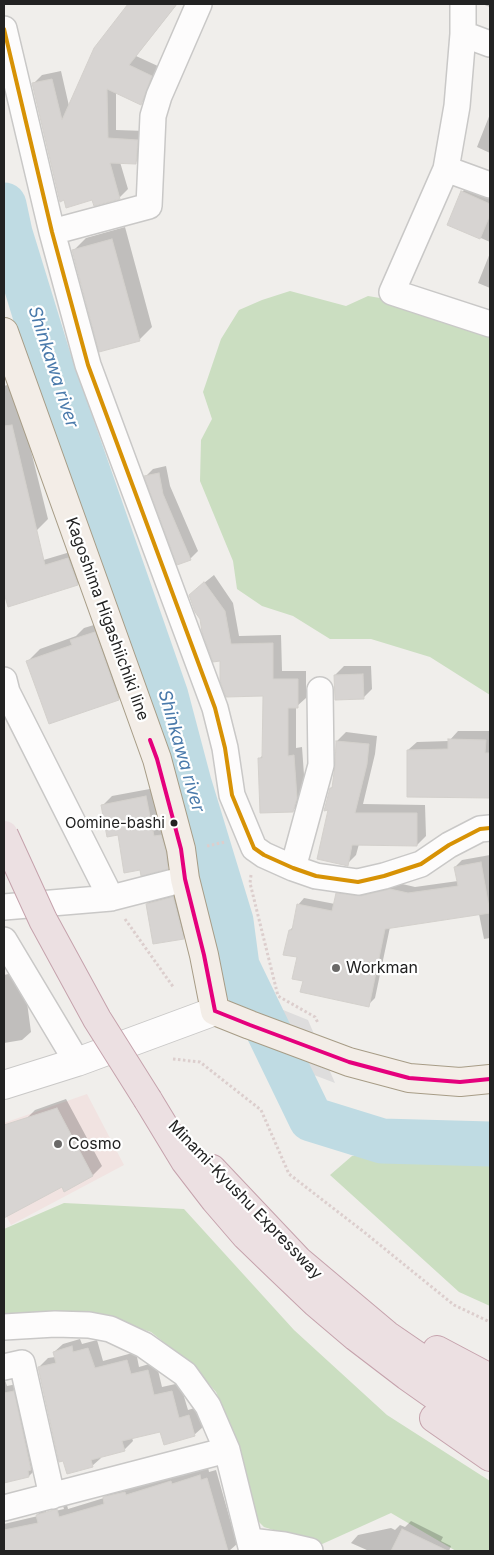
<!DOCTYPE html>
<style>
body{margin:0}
#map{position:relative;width:494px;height:1555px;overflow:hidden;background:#f0eeeb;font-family:Inter,sans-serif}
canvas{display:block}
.frame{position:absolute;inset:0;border:5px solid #222;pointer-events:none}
</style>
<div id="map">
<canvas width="494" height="1555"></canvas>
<div class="frame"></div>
</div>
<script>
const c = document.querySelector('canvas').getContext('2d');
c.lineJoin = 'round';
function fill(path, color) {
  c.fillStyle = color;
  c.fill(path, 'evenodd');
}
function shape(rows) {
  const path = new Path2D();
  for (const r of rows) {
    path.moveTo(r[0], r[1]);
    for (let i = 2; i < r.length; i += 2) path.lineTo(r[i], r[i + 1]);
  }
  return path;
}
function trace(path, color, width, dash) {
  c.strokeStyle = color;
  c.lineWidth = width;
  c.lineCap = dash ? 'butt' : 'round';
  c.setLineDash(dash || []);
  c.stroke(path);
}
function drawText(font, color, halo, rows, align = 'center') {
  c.font = font + ' Inter,sans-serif';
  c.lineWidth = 4.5;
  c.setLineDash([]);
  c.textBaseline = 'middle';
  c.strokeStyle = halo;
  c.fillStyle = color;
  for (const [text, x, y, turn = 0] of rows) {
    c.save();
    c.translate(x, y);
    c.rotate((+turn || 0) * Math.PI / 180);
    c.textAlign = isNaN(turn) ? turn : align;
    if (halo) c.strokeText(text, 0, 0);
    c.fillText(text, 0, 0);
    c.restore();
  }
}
const commercial = shape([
 [87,1094,124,1165,11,1225,4,1212,4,1123]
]);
const forest = shape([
 [290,291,346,306,368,296,380,298,490,338,490,695,430,657,371,639,330,639,293,616,262,606,237,589,233,561,200,481,201,440,212,419,203,392,221,339,239,310,262,300],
 [411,1155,490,1165,490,1306,459,1292,330,1175,352,1156],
 [64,1203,184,1209,294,1330,387,1415,490,1481,490,1551,456,1551,391,1513,320,1545,264,1527,255,1518,234,1432,216,1392,192,1365,151,1332,104,1317,4,1321,4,1229]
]);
const pier = shape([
 [241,985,256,999,308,1020,335,1083,256,1053]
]);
const shadow = shape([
 [130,4,177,4,136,56,160,67,150,95,141,103,116,91,116,130,146,131,145,154,136,162,120,162,128,189,119,198,33,84,42,75,61,71,69,106,95,48],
 [482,4,490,4,490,7],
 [490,114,490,153,477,147],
 [471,183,490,191,490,242,449,224,462,192],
 [125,227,152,327,139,340,73,251,86,238],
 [490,253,490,288,478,283],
 [14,383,48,519,36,531,4,538,4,386],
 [166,466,170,486,198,551,190,559,146,476,153,469],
 [77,550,86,575,77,584,9,605,4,589,4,575,10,570],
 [214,575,233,603,239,636,281,635,282,671,306,671,306,698,296,707,296,748,302,747,305,789,302,802,293,810,260,758,264,754,264,695,222,659,199,587],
 [107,621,130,687,119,699,28,661,40,649,76,636,84,628],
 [344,666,371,666,372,689,363,698,335,675],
 [458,731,490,731,490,797,408,795,408,750,417,742,449,741],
 [346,732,377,736,375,754,363,804,425,805,426,836,417,845,359,844,356,855,347,864,329,809,331,788,333,786,337,741],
 [155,788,176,858,167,867,141,869,103,805,112,796],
 [490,855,490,938,484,939,479,914,390,927,375,998,368,1005,304,980,290,930,294,926,298,905,304,898,335,904,338,894,344,887,398,883,415,887,458,881,455,867,462,860],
 [182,889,192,929,183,938,147,904,156,895],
 [17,972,26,995,31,1032,22,1040,4,1043,4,975],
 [66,1099,102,1166,93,1175,65,1190,62,1185,4,1214,4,1138,12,1142,26,1119,35,1110],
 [80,1339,82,1344,97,1340,103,1361,136,1352,139,1367,156,1362,162,1387,180,1383,188,1410,198,1407,203,1427,194,1435,161,1431,132,1438,133,1441,124,1450,100,1456,101,1458,92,1466,39,1367,48,1358,55,1357,54,1352,63,1344],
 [4,1380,5,1380,7,1386,22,1383,38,1467,29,1476,4,1481],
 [208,1467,209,1472,216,1470,237,1544,229,1551,4,1551,4,1524,38,1516,37,1515,46,1506,66,1501,68,1509,104,1498,113,1489,134,1484,135,1487,180,1473,181,1476],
 [63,1506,64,1509,46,1513,46,1511],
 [411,1521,443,1537,441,1541,451,1546,449,1551,369,1551,351,1543,358,1535,391,1528,395,1530,400,1525,405,1527]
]);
const river = shape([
 [4,205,10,233,49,360,166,696,189,783,231,921,237,966,311,1119,382,1141,490,1144]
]);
const building = shape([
 [128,4,177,4,129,65,152,76,141,105,107,89,108,138,138,140,136,164,110,163,120,199,94,206,92,200,66,208,64,200,60,202,32,83,52,79,62,120,94,48,128,4],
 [461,191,490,204,490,215,480,239,447,225,461,191],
 [112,239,140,341,99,352,72,250,112,239],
 [12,425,45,565,68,558,78,585,8,607,4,593,4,426,12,425],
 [159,473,163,494,191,560,177,565,144,476,159,473],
 [204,582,225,611,231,644,273,643,273,679,298,679,298,708,288,708,288,756,294,755,297,798,293,812,260,813,258,758,262,758,263,696,226,697,220,681,220,661,213,662,202,632,200,619,195,612,189,595,204,582],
 [95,632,119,700,49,724,26,661,72,645,70,640,95,632],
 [363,674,364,699,335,700,334,675,363,674],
 [448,739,486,740,485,753,490,753,490,798,407,797,407,750,448,749,448,739],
 [336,741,369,744,367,764,355,813,417,813,417,846,352,845,348,866,317,859,328,810,324,811,330,788,332,788,335,765,336,741],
 [146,796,154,836,161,835,166,852,168,869,141,876,140,870,124,873,118,835,107,837,101,805,146,796],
 [481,862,490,913,385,929,369,1007,300,992,303,981,292,979,297,957,283,955,289,930,292,930,297,904,332,911,336,893,361,896,390,889,408,893,458,886,454,867,481,862],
 [173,897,184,939,153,944,146,904,173,897],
 [57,1108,93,1176,64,1192,62,1187,4,1218,4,1125,57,1108],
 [72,1346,73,1352,88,1348,95,1368,127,1360,131,1374,148,1370,154,1395,172,1391,179,1418,189,1415,195,1436,164,1445,160,1432,122,1441,125,1451,91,1460,93,1467,67,1474,63,1461,59,1462,38,1367,56,1363,53,1352,72,1346],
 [14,1391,31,1470,28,1471,29,1477,4,1483,4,1393,14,1391],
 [200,1475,201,1480,207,1478,228,1551,4,1551,4,1530,38,1523,36,1515,57,1509,59,1517,104,1504,103,1497,125,1492,126,1495,171,1481,172,1484,200,1475],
 [402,1529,448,1551,391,1551,402,1529]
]);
const path = shape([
 [207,846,225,842],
 [251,875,250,883,278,996,315,1017,318,1023],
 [125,919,174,988],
 [173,1059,200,1062,261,1110,289,1174,364,1232,454,1305,490,1322]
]);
const minor = shape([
 [463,4,463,34,457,106,446,169,392,292,490,324],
 [4,29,52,232,88,365,215,708,225,748,232,795,254,848,264,855,293,868,316,876,358,882,384,876,421,864,449,845,480,829,490,828],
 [463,34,490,44],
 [446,169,490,185],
 [52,232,149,206,153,116,159,96,199,4],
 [4,680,7,692,111,898],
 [293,868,321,765,320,690],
 [4,907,111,898,185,879],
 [4,940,77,1062],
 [4,1327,55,1324,89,1325,110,1329,144,1345,185,1374,208,1406,227,1450,252,1551],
 [4,1367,22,1363,52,1496],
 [4,1508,227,1450],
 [250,1541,284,1545,310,1551]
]);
const tertiary = shape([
 [4,1085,77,1062,215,1011]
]);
const primary = shape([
 [4,332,157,759,181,849,185,879,204,955,215,1011,250,1025,349,1062,409,1078,460,1082,490,1079]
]);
const motorway = shape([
 [148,1100,185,1161,215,1200,246,1236,276,1265,316,1303,356,1337,407,1376,475,1424,490,1432],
 [212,1169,299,1261,387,1335,457,1383,490,1402],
 [437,1350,490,1378],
 [434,1418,490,1457]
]);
const motorwayBridge = shape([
 [4,835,43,920,97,1019,148,1100]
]);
const bus1 = shape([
 [4,29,52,232,88,365,215,708,225,748,232,795,254,848,264,855,293,868,316,876,358,882,384,876,421,864,449,845,480,829,490,828]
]);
const bus2 = shape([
 [150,740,157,759,181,849,185,879,204,955,215,1011,250,1025,349,1062,409,1078,460,1082,490,1079]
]);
const markers = [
 [174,823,4.5,"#222"],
 [336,968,5,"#6a6968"],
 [58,1144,5,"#6a6968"]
];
const busNames = [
 ["Oomine-bashi",165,823]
];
const streetNames = [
 ["Kagoshima Higashiichiki line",107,619,70],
 ["Minami-Kyushu Expressway",245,1200,46]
];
const poiNames = [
 ["Workman",346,968],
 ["Cosmo",68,1144]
];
const waterNames = [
 ["Shinkawa river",53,367,72],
 ["Shinkawa river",181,751,74]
];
fill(commercial, '#f1e3e1');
fill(forest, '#cbdec1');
fill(pier, '#dedddd');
fill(shadow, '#0003');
trace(river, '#bfdbe3', 45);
fill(building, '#d7d4d2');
trace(building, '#d3d0cc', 1);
trace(minor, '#c9c8c7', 28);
trace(tertiary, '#c9c8c7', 30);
trace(primary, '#a79c86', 30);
trace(motorway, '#c5a2ac', 30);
trace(path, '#dccecd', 3, [2.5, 2.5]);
trace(minor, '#fdfcfc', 25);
trace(tertiary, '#fdfcfc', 28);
trace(primary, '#f3ede7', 28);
trace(motorway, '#ece0e2', 28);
trace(motorwayBridge, '#c5a2ac', 30, []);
trace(motorwayBridge, '#ece0e2', 28);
trace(bus1, '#d79205', 4);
trace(bus2, '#e5007d', 4);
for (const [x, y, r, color] of markers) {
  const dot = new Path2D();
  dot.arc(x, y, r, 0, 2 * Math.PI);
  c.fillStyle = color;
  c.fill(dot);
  trace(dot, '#fff', 2);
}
drawText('15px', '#222', '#fff', busNames, 'right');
drawText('16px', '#222', '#fff', streetNames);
drawText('16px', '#222', '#fff', poiNames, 'left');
drawText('italic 18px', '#4a7aab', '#fff', waterNames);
</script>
